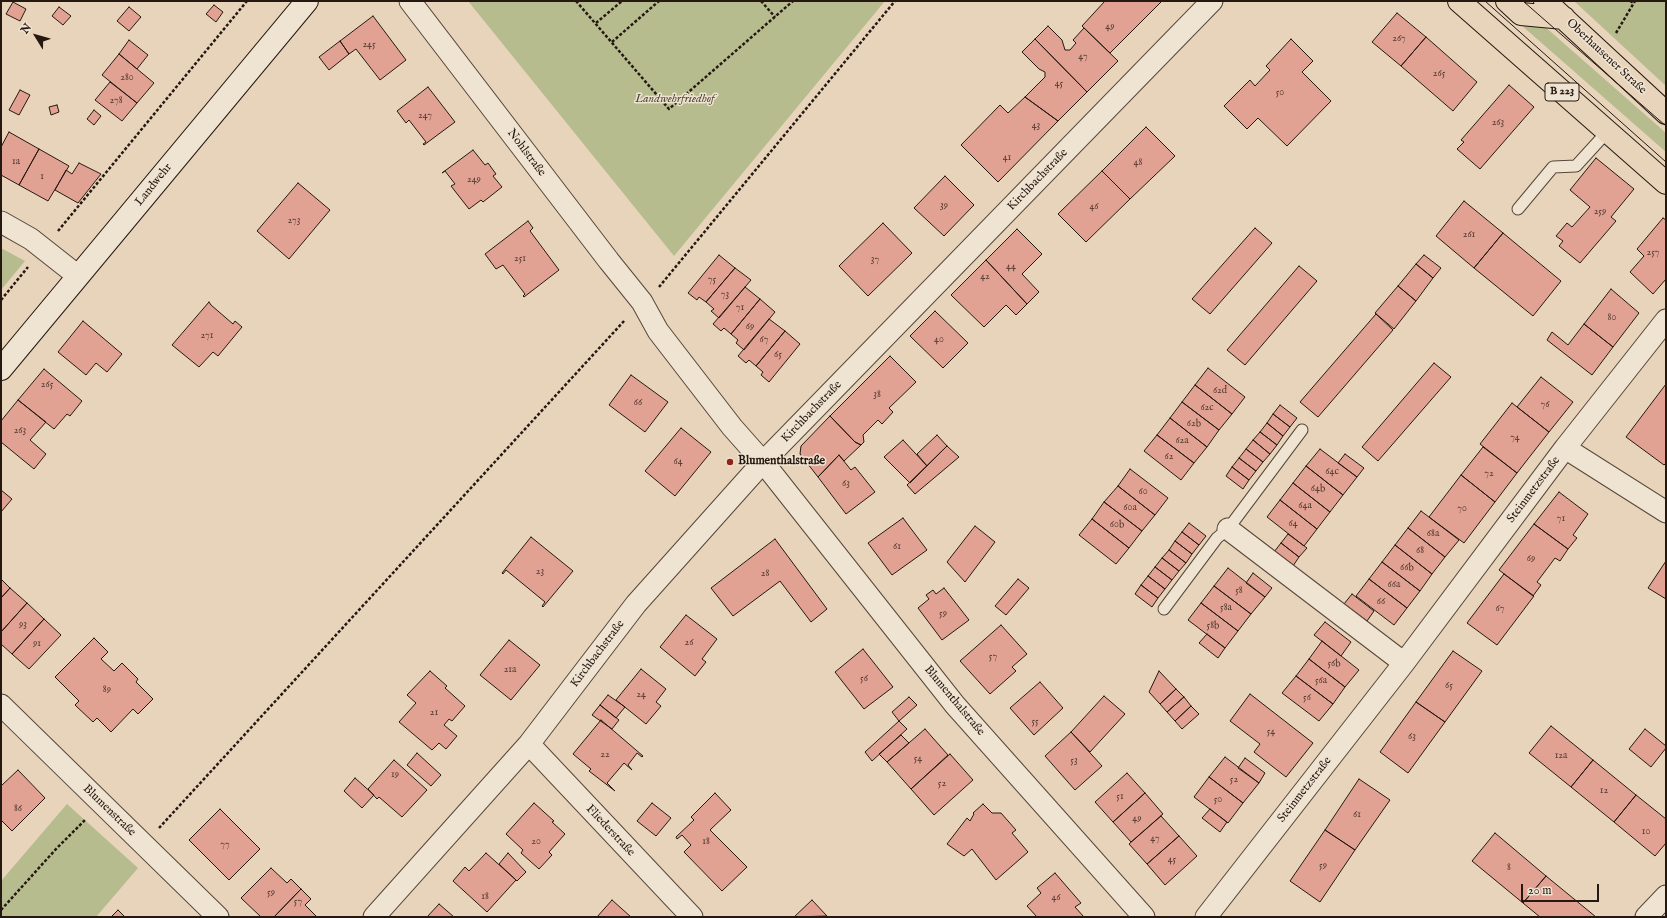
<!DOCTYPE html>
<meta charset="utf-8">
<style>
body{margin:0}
#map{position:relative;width:1667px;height:918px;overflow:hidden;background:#e7d4ba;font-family:"IM FELL English",serif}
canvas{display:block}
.frame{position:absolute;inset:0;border:2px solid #251810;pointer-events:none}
.north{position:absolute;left:16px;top:16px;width:40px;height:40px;-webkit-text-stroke:3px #efe3d2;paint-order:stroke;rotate:307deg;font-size:11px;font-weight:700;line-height:16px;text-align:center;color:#251810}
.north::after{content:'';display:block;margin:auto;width:14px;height:18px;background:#251810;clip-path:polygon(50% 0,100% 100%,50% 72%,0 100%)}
.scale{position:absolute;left:1521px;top:884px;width:78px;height:18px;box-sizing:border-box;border:2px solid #251810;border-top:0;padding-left:5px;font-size:12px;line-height:14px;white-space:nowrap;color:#251810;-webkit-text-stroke:3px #efe3d2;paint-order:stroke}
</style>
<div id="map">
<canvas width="1667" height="918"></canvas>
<div class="frame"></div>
<div class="north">N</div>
<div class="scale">20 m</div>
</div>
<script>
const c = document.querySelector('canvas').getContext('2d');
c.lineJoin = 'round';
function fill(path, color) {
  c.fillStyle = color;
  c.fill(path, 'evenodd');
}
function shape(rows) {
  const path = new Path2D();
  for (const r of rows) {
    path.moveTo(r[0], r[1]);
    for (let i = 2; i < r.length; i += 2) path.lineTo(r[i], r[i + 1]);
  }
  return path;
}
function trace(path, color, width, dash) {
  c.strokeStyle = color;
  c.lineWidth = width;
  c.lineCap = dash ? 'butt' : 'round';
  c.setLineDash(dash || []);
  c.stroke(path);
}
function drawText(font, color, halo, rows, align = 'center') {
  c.font = font + ' "IM FELL English",serif';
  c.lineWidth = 3;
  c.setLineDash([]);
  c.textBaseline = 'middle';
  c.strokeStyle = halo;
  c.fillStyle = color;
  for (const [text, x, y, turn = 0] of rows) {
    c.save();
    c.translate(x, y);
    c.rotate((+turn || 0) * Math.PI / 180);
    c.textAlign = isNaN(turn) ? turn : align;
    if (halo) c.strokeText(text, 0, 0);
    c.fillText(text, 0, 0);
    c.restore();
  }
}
const green = shape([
 [468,1,885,1,674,256],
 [1574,1,1666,1,1666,86],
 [1512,17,1543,25,1666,133,1666,152],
 [1,248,25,261,1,290],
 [67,804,138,868,96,917,1,917,1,881]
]);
const building = shape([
 [1105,1,1162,1,1110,53,1082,26,1105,1],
 [13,2,26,9,20,21,6,14,13,2],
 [214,5,223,12,216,22,206,14,214,5],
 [59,7,71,16,63,25,52,16,59,7],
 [129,7,141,17,129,31,117,21,129,7],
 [1397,13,1426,37,1401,66,1372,42,1397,13],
 [373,16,406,60,380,80,356,49,349,54,340,41,373,16],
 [1048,26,1062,40,1065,50,1070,50,1076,43,1073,40,1084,28,1118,61,1087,92,1035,39,1048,26],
 [1426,37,1477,82,1453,111,1401,66,1426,37],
 [1035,39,1087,92,1058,121,1025,97,1045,77,1045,72,1039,69,1022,52,1035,39],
 [1291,39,1313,61,1302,72,1331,101,1287,146,1258,118,1247,129,1224,106,1250,80,1255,86,1270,70,1266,66,1291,39],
 [129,40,148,55,137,69,119,54,129,40],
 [340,41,349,54,329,70,319,57,340,41],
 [119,54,154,83,137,103,102,75,119,54],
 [110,82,137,103,122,121,95,100,110,82],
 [1509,85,1534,107,1480,169,1457,149,1464,142,1461,140,1509,85],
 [428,87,455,122,424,145,423,144,426,142,409,120,406,123,397,111,428,87],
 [20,90,30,95,19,115,9,110,20,90],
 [1025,97,1058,121,998,182,961,145,1000,105,1008,113,1025,97],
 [57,105,59,112,51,115,49,107,57,105],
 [94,110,101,116,94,125,87,119,94,110],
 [1146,127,1175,156,1130,199,1102,171,1146,127],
 [9,132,39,149,19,185,1,175,1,147,9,132],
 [39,149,69,166,48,201,19,185,39,149],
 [473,150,485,165,488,163,496,174,493,176,502,187,483,202,481,200,469,209,451,186,455,184,445,171,442,173,473,150],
 [1596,158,1634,189,1611,217,1616,221,1580,263,1559,246,1563,241,1556,236,1567,223,1572,227,1590,207,1570,190,1596,158],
 [79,163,101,174,78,203,55,190,66,170,72,174,79,163],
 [1102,171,1130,199,1086,242,1058,214,1102,171],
 [945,176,974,205,944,236,914,208,945,176],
 [298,183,330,210,289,259,257,231,298,183],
 [1464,201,1503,233,1474,268,1436,236,1464,201],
 [1663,218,1666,220,1666,279,1653,294,1630,272,1644,256,1637,249,1663,218],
 [528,221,533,228,530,231,559,270,524,297,523,296,525,294,503,265,496,269,485,254,528,221],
 [883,223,912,253,868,296,839,266,883,223],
 [1255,228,1272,243,1210,314,1192,299,1255,228],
 [1017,229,1042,254,1022,274,1039,292,1027,304,986,260,1017,229],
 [1503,233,1561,281,1533,316,1474,268,1503,233],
 [719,255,735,268,706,302,699,297,697,300,688,293,719,255],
 [1424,255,1441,268,1433,278,1416,264,1424,255],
 [986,260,1027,304,1016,315,1006,305,984,327,951,295,986,260],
 [1416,264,1433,278,1416,301,1398,286,1416,264],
 [1299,266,1317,281,1245,365,1227,350,1299,266],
 [735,268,751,280,719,318,711,311,714,309,706,302,735,268],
 [1398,286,1416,301,1394,329,1375,313,1398,286],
 [745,287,760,299,731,334,724,328,721,331,713,324,745,287],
 [1611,289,1639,313,1613,347,1584,324,1611,289],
 [760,299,775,312,744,350,736,343,738,340,731,334,760,299],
 [209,302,211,305,233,324,235,321,242,327,218,356,213,352,199,367,172,345,209,302],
 [935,311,968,343,943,368,910,336,935,311],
 [1376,314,1393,330,1318,417,1300,402,1376,314],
 [769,319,785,331,756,366,749,360,746,363,738,356,769,319],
 [83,321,122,354,107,372,96,363,86,375,58,352,83,321],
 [1584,324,1613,347,1592,375,1547,340,1552,332,1568,345,1584,324],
 [785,331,800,344,769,382,761,375,763,372,756,366,785,331],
 [890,356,916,382,889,408,893,412,882,424,878,420,863,435,864,442,861,445,855,442,830,416,890,356],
 [1434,363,1451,377,1378,461,1362,447,1434,363],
 [1208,368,1245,397,1232,414,1195,385,1208,368],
 [44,369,82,401,70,416,67,414,54,429,18,400,44,369],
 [631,375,668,402,645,432,609,405,631,375],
 [1541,377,1573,402,1549,432,1517,407,1541,377],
 [1666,384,1666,463,1664,465,1626,437,1666,384],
 [1195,385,1232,414,1219,430,1182,402,1195,385],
 [18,400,46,422,30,440,46,454,34,469,1,442,1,421,18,400],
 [1182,402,1219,430,1207,447,1170,418,1182,402],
 [1512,403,1549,432,1517,473,1480,444,1512,403],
 [1280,405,1297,418,1290,427,1273,414,1280,405],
 [1273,414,1290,427,1283,436,1267,423,1273,414],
 [830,416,855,442,861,445,844,461,839,455,818,477,800,454,801,446,830,416],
 [1170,418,1207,447,1194,463,1157,435,1170,418],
 [1267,423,1283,436,1277,445,1260,432,1267,423],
 [681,428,711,452,675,496,645,471,681,428],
 [1260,432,1277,445,1270,454,1253,440,1260,432],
 [937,435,947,446,927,466,917,454,937,435],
 [1157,435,1194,463,1181,480,1144,451,1157,435],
 [903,440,927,466,910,483,884,457,903,440],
 [1253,440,1270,454,1263,462,1246,449,1253,440],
 [947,446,959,457,915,494,907,485,947,446],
 [1483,447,1517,473,1495,502,1461,475,1483,447],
 [1246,449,1263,462,1256,471,1239,458,1246,449],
 [1320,449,1357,477,1343,495,1306,466,1320,449],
 [1345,454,1364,468,1357,477,1338,463,1345,454],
 [839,455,851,470,855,467,875,492,846,514,818,477,839,455],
 [1239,458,1256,471,1249,480,1232,467,1239,458],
 [1306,466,1343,495,1330,512,1293,483,1306,466],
 [1232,467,1249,480,1243,489,1226,476,1232,467],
 [1130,469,1168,498,1155,515,1118,486,1130,469],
 [1461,475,1495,502,1464,543,1429,517,1461,475],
 [1293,483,1330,512,1317,529,1280,500,1293,483],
 [1118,486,1155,515,1142,531,1104,502,1118,486],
 [1,490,12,499,1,512,1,490],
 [1559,492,1588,514,1573,535,1577,538,1568,549,1534,524,1559,492],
 [1280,500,1317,529,1304,546,1267,517,1280,500],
 [1104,502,1142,531,1129,548,1092,519,1104,502],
 [1421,511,1459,540,1445,557,1408,528,1421,511],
 [903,518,927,550,892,575,868,543,903,518],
 [1092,519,1129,548,1116,564,1079,535,1092,519],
 [1189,523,1206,536,1199,545,1182,532,1189,523],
 [1534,524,1568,549,1560,561,1555,558,1537,582,1541,585,1533,596,1499,570,1534,524],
 [975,526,995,542,965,582,947,562,975,526],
 [1408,528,1445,557,1432,574,1395,545,1408,528],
 [1182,532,1199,545,1192,554,1175,541,1182,532],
 [1288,534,1307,548,1299,557,1281,543,1288,534],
 [531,537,573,571,543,607,542,606,545,602,506,570,503,574,502,573,531,537],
 [775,539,827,609,811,622,780,581,733,616,711,588,775,539],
 [1175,541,1192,554,1186,563,1169,550,1175,541],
 [1281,543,1299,557,1293,566,1274,552,1281,543],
 [1395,545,1432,574,1420,591,1382,562,1395,545],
 [1169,550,1186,563,1179,571,1162,558,1169,550],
 [1162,558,1179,571,1172,580,1155,567,1162,558],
 [1666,561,1666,599,1648,588,1666,561],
 [1382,562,1420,591,1407,608,1369,579,1382,562],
 [1155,567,1172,580,1165,589,1148,576,1155,567],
 [1228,568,1265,597,1251,614,1214,586,1228,568],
 [1253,573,1272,588,1265,597,1246,583,1253,573],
 [1504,574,1534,596,1497,645,1467,623,1504,574],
 [1148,576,1165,589,1158,598,1141,585,1148,576],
 [1,579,10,588,1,598,1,579],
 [1018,579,1029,588,1006,615,995,606,1018,579],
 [1369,579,1407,608,1394,625,1356,596,1369,579],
 [1141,585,1158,598,1152,607,1135,594,1141,585],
 [1214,586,1251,614,1238,631,1201,603,1214,586],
 [10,588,27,603,1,632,1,598,10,588],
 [944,588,969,620,942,640,918,608,929,599,926,595,933,590,936,594,944,588],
 [1352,594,1374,611,1367,621,1344,604,1352,594],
 [27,603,44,619,12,654,1,644,1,632,27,603],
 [1201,603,1238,631,1225,648,1188,620,1201,603],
 [686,615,717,639,702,659,706,662,695,676,660,647,686,615],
 [44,619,61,635,29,669,12,654,44,619],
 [1325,622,1351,642,1341,656,1314,635,1325,622],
 [1001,625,1027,654,1012,667,1016,671,990,694,960,661,1001,625],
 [1207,634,1225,648,1218,658,1199,643,1207,634],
 [94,638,108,652,101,659,114,671,122,663,138,679,136,682,153,699,138,714,133,709,111,732,97,718,93,722,75,705,79,701,55,677,94,638],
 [509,640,540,665,511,700,480,675,509,640],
 [1322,641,1359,670,1345,687,1309,659,1322,641],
 [863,649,893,687,864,709,835,672,863,649],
 [1453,651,1482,671,1445,722,1416,702,1453,651],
 [1309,659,1345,687,1333,704,1296,676,1309,659],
 [641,669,666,689,656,702,661,706,646,724,616,700,641,669],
 [430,671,447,686,445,688,465,706,452,721,449,719,444,725,457,736,446,749,439,743,432,750,399,722,416,703,407,695,430,671],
 [1159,671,1176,689,1160,704,1149,692,1159,671],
 [1296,676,1333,704,1319,721,1282,693,1296,676],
 [1040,682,1063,708,1034,735,1010,708,1040,682],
 [1176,689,1184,697,1167,712,1160,704,1176,689],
 [1250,694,1313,743,1286,777,1254,752,1260,744,1230,721,1250,694],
 [608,695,625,707,616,718,600,705,608,695],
 [1104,696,1125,714,1090,752,1071,732,1104,696],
 [909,697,917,705,899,721,892,712,909,697],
 [1184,697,1191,706,1175,721,1167,712,1184,697],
 [1416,702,1445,722,1408,773,1380,752,1416,702],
 [600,705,619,720,612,729,592,715,600,705],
 [1191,706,1199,714,1182,729,1175,721,1191,706],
 [601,720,643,756,642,757,637,753,628,765,632,770,624,763,607,783,615,791,589,771,591,769,573,754,601,720],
 [899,721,907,729,872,761,865,752,899,721],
 [1551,726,1593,760,1571,787,1529,753,1551,726],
 [925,729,948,755,911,789,887,762,925,729],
 [1645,729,1666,746,1666,748,1651,767,1629,749,1645,729],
 [1071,732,1102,766,1075,790,1045,756,1071,732],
 [901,735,909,743,887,762,879,754,901,735],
 [417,753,441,775,431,786,407,765,417,753],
 [950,754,973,780,934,815,911,789,950,754],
 [1225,757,1259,783,1243,803,1209,777,1225,757],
 [1245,758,1265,773,1259,783,1238,768,1245,758],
 [394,760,427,790,402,817,379,797,377,799,368,789,394,760],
 [1593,760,1636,795,1614,822,1571,787,1593,760],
 [18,770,45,798,12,831,1,820,1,786,18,770],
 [1127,773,1145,793,1113,822,1095,802,1127,773],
 [1209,777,1243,803,1228,823,1194,797,1209,777],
 [355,778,374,795,362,808,344,791,355,778],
 [1359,779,1390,800,1355,850,1325,830,1359,779],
 [715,793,731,810,710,830,747,867,722,891,684,852,691,845,682,835,677,839,676,837,694,820,691,817,715,793],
 [1145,793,1163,814,1131,842,1113,822,1145,793],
 [1636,795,1666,819,1666,843,1655,856,1614,822,1636,795],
 [534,803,554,821,552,822,565,834,549,852,552,855,539,869,521,853,523,850,506,834,534,803],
 [652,803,671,818,656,836,637,821,652,803],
 [983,804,992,813,1001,813,1016,830,1012,833,1028,852,996,880,972,849,964,856,947,844,967,818,970,821,974,814,973,813,983,804],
 [220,809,260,849,229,880,189,840,220,809],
 [1210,809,1227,822,1220,832,1202,818,1210,809],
 [1161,816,1179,836,1147,864,1129,844,1161,816],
 [1325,830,1355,850,1320,902,1290,881,1325,830],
 [1495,833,1546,876,1523,903,1472,861,1495,833],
 [1179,836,1197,856,1165,885,1147,864,1179,836],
 [486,853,516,880,487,912,453,881,465,867,469,871,486,853],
 [508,853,526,872,517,881,499,864,508,853],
 [271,868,287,883,291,879,301,889,274,917,261,917,241,898,271,868],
 [1055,873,1081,903,1075,907,1084,917,1037,917,1027,906,1041,893,1037,888,1055,873],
 [1546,876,1596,917,1540,917,1523,903,1546,876],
 [301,889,311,899,305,905,317,917,274,917,301,889],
 [612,900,631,917,597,917,612,900],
 [812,900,827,916,794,917,812,900],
 [439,904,454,917,427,917,439,904],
 [118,910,125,917,111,917,118,910]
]);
const path = shape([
 [576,1,669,109,793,1],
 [761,1,775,17],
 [1630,1,1634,3],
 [596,23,622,1],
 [1616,33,1635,1],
 [612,42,659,1],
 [58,231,247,1],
 [659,287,895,1],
 [1,300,28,267],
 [159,828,625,320],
 [1,910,56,849,85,820]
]);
const lane = shape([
 [1518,209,1553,167,1576,166,1607,132],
 [1164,609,1217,538,1228,529,1302,430]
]);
const street = shape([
 [410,1,609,261,642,302,658,331,732,427,763,462,955,705,1144,917],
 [1,222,31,239,78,276],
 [1565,448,1666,512],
 [1228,529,1404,663],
 [1,705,218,917],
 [529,744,692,917],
 [374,917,529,744,636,604,763,462,1212,1],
 [1206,917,1404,663,1565,448,1666,320],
 [1646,917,1666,896]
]);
const secondary = shape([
 [1,369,307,1]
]);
const primary = shape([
 [1459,1,1666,183],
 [1507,1,1521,14,1564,18],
 [1545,1,1666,113]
]);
const tram = shape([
 [1485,1,1666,162],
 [1523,1,1666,126]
]);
const markers = [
 [730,462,4,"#8f2418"]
];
const numberNames = [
 ["49",1110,27],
 ["267",1399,39],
 ["245",369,45],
 ["47",1083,57],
 ["265",1439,74],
 ["280",127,78],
 ["45",1059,84],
 ["50",1280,93],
 ["278",116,101],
 ["247",425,116],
 ["263",1498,123],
 ["43",1036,126],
 ["41",1007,158],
 ["1a",16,162],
 ["48",1138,163],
 ["1",42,177],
 ["249",474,180],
 ["39",944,206],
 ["46",1094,207],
 ["259",1600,212],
 ["273",294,221],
 ["261",1469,235],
 ["257",1653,253],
 ["251",520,259],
 ["37",875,260],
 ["44",1011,267],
 ["42",985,277],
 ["75",712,280],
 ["73",725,295],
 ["71",740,308],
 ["80",1612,318],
 ["69",750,327],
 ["271",207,336],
 ["67",764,340],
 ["40",939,340],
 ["65",778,355],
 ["265",47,385],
 ["62d",1220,391],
 ["38",877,395],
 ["66",638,403],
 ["76",1545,405],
 ["62c",1207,408],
 ["62b",1194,424],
 ["263",20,431],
 ["74",1515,438],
 ["62a",1182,441],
 ["62",1169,457],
 ["64",678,462],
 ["64c",1332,472],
 ["72",1489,474],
 ["63",846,484],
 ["64b",1318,489],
 ["60",1143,492],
 ["64a",1305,506],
 ["60a",1130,508],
 ["70",1462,509],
 ["71",1561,519],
 ["64",1293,524],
 ["60b",1117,525],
 ["68a",1433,534],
 ["61",897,547],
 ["68",1420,551],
 ["69",1531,559],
 ["66b",1407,568],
 ["23",540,572],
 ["28",765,574],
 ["66a",1394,585],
 ["58",1239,591],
 ["66",1381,602],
 ["58a",1226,608],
 ["67",1500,609],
 ["59",943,614],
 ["93",23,625],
 ["58b",1213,626],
 ["26",689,643],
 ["91",37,644],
 ["57",993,657],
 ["56b",1334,664],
 ["21a",510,670],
 ["56",864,679],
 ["56a",1321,681],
 ["65",1449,686],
 ["89",107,690],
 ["24",641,695],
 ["56",1307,698],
 ["21",434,713],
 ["55",1035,722],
 ["54",1271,732],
 ["63",1412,737],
 ["22",605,755],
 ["12a",1561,756],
 ["54",918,759],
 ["53",1074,761],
 ["19",395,775],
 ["52",1234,780],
 ["52",942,784],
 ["12",1604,791],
 ["51",1120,797],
 ["50",1218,800],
 ["86",18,809],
 ["61",1357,815],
 ["49",1137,819],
 ["10",1646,832],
 ["47",1155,839],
 ["20",536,842],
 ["18",706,842],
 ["77",225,845],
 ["45",1172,860],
 ["59",1323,866],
 ["8",1509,868],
 ["59",271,893],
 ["18",485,897],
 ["46",1056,898],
 ["57",298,902]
];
const shields = [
 [1562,92,34]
];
const shieldNames = [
 ["B 223",1562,92]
];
const streetNames = [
 ["Oberhausener Straße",1606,57,43],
 ["Nohlstraße",526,153,53],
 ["Kirchbachstraße",1038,180,-46],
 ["Landwehr",154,185,-51],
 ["Kirchbachstraße",812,412,-46],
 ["Steinmetzstraße",1534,490,-53],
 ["Kirchbachstraße",598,654,-53],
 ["Blumenthalstraße",954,701,50],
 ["Steinmetzstraße",1305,790,-52],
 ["Blumenstraße",109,811,44],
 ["Fliederstraße",610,831,47]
];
const parkNames = [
 ["Landwehrfriedhof",675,100]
];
const poiNames = [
 ["Blumenthalstraße",738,462]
];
fill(green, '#b7bc8f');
fill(building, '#e2a293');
trace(building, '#251810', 1);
trace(lane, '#56473a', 13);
trace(street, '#56473a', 23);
trace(secondary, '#251810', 24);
trace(primary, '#251810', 24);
trace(path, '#251810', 2.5, [3, 2]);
trace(lane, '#efe3d2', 11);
trace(street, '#efe3d2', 21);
trace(secondary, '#efe3d2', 22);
trace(primary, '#e7d4ba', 22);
trace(tram, '#251810', 1);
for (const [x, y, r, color] of markers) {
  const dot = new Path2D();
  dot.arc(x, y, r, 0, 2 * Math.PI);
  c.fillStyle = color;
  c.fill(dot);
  trace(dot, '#efe3d2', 1.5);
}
drawText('10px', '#543a31', null, numberNames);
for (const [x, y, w] of shields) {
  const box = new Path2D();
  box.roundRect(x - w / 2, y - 9, w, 18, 3);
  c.fillStyle = '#efe3d2';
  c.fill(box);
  trace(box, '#251810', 1);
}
drawText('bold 11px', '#251810', null, shieldNames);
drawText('12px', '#251810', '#efe3d2', streetNames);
drawText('italic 12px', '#514936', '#efe3d2', parkNames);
drawText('bold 12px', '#251810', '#efe3d2', poiNames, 'left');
</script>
